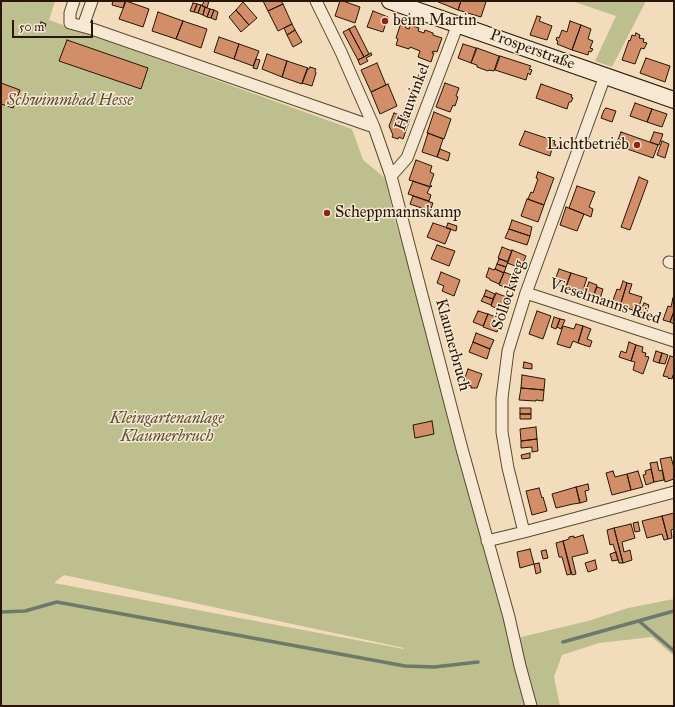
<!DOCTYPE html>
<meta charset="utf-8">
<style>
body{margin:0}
#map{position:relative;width:675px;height:707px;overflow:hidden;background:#f2dcbc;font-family:"IM FELL Great Primer",serif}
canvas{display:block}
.frame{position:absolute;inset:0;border:2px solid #281502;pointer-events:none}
.scale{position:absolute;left:12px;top:20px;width:81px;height:18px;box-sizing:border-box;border:2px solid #281502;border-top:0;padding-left:5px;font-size:12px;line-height:14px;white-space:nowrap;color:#281502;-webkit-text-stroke:3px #f7e8d3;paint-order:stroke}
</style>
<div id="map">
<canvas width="675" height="707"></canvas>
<div class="frame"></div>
<div class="scale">50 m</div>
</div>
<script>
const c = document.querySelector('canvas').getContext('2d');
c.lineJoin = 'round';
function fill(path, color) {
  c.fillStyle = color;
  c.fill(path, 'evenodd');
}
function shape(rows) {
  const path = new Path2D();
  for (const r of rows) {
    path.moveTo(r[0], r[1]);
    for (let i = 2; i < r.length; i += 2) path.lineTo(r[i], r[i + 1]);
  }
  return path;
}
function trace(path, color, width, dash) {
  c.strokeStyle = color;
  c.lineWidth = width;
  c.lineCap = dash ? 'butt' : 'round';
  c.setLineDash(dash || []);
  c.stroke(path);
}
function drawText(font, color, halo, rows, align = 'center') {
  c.font = font + ' "IM FELL Great Primer",serif';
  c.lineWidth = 3;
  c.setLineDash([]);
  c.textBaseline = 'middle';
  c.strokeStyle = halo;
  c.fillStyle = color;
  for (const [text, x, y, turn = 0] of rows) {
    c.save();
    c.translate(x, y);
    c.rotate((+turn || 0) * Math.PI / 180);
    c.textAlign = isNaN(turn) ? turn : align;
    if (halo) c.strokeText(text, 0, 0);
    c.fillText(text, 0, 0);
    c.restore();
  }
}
const green = shape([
 [1,1,55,1,49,20,352,129,363,160,385,178,395,221,453,403,517,638,588,621,628,608,674,599,674,656,652,637,599,643,562,655,554,677,560,706,1,706],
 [64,575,404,648,404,649,54,583],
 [572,1,646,1,612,67,595,61,616,16]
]);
const stream = shape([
 [1,612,25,611,57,602,405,666,434,667,478,662],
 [639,621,674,651],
 [563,642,674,611]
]);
const building = shape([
 [113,1,125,1,123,8,112,5,113,1],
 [126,1,149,9,143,27,119,19,126,1],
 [204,1,209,1,207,8,202,6,204,1],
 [263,1,281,1,283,4,268,11,263,1],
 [340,1,343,1,360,7,355,23,335,16,340,1],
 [436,1,461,1,458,10,436,1],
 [461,1,484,1,486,2,481,17,458,10,461,1],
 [243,2,257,18,249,25,236,10,243,2],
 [193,3,197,4,194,12,190,11,193,3],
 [197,4,201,5,198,13,194,12,197,4],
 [283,4,292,24,278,31,268,11,283,4],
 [201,5,205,7,203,15,198,13,201,5],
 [205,7,210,9,207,17,203,15,205,7],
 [210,9,214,10,211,18,207,17,210,9],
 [214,10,218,12,216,20,211,18,214,10],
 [236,10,249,25,241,32,229,17,236,10],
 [373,11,388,17,383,32,367,27,373,11],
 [158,12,183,21,176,39,152,31,158,12],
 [537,16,541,17,539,21,552,26,547,40,530,35,537,16],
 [183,21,207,29,201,48,176,39,183,21],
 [570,21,581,25,572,50,557,44,558,41,556,40,557,37,559,38,562,30,567,32,570,21],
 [41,22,46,24,44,29,39,28,41,22],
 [401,23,405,25,406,28,409,29,410,25,419,28,418,31,424,33,425,30,433,33,433,35,442,38,437,52,433,51,432,53,434,53,431,62,418,57,420,51,410,47,409,49,396,45,398,39,396,38,401,23],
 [292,24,295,30,287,35,284,28,292,24],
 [581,25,591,29,588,39,593,41,590,48,593,49,591,52,589,51,588,55,572,50,581,25],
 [355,26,369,54,364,57,349,29,355,26],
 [349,29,364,57,358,60,343,32,349,29],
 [295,30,302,42,293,47,287,35,295,30],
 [636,33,640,35,639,38,644,39,643,42,647,43,644,49,641,48,635,64,622,60,629,40,630,41,632,35,635,36,636,33],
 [219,37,239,44,234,59,214,52,219,37],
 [67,40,148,68,141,89,59,61,67,40],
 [239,44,259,51,253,66,234,59,239,44],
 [463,44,476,48,471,63,458,58,463,44],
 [477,48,499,56,494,71,489,70,488,71,477,67,477,65,471,63,477,48],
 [371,53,372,55,366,58,368,61,360,65,358,60,371,53],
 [267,54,287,61,282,77,262,69,267,54],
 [500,56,531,66,529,69,532,70,530,75,528,73,526,80,495,70,500,56],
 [646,58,670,66,665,82,640,73,646,58],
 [256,59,260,60,257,69,253,68,256,59],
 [287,61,308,68,302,84,282,77,287,61],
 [377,63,386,85,371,92,361,70,377,63],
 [310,67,316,69,315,71,316,73,312,86,302,83,307,69,309,69,310,67],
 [1,83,20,90,13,108,1,104,1,83],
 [445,83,459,88,456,96,458,97,455,106,453,105,450,112,436,107,445,83],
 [388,84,397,106,380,114,371,92,388,84],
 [541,84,572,95,571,97,573,98,571,102,569,102,567,109,536,98,541,84],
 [635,103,652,109,647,122,630,116,635,103],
 [606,108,616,111,612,122,601,118,604,110,606,108],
 [652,109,667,114,662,127,647,122,652,109],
 [434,112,451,119,444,139,427,133,434,112],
 [394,113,410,119,403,139,399,137,398,139,392,137,393,135,389,126,394,113],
 [525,131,555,141,554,144,556,145,555,149,552,149,550,156,519,145,525,131],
 [621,132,658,145,653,158,616,145,621,132],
 [654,132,663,134,659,145,650,142,654,132],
 [428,133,443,139,437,157,422,152,428,133],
 [662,141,669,144,665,158,657,155,662,141],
 [440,149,450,153,448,161,437,157,440,149],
 [416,160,432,166,430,172,434,174,430,185,432,186,431,187,409,180,416,160],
 [538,172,554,178,544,205,528,199,531,192,533,193,538,179,536,178,538,172],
 [639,177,648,181,630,230,621,227,639,177],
 [413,181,430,187,427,193,431,195,429,201,408,194,413,181],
 [577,186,595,192,589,207,593,209,591,217,569,208,577,186],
 [413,196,433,203,430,211,410,204,413,196],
 [527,199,544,205,538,222,521,216,527,199],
 [566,207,584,214,577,231,560,225,566,207],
 [512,220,532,227,530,236,509,229,512,220],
 [433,223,451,229,445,244,427,237,433,223],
 [448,223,457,226,456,231,446,228,448,223],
 [509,229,530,236,527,245,505,238,509,229],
 [437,245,455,251,449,266,431,259,437,245],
 [502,247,512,251,508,262,498,258,502,247],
 [512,250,526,256,521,268,507,263,512,250],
 [499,259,508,262,506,267,497,264,499,259],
 [497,264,506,267,504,273,495,269,497,264],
 [489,268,494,270,494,269,495,269,504,273,499,284,490,280,490,279,486,277,489,268],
 [559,269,571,273,566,287,554,283,559,269],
 [441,272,460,280,454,296,442,291,444,286,437,283,441,272],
 [504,272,517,277,512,290,499,285,504,272],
 [571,273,587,278,582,293,566,287,571,273],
 [623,281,627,283,620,306,612,303,617,289,620,290,623,281],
 [589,282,597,285,593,297,585,293,589,282],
 [627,283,632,284,629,293,642,297,637,313,633,312,633,310,620,306,627,283],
 [597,287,603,289,600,299,593,297,597,287],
 [486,290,495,294,493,299,484,296,486,290],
 [496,293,509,298,504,311,491,306,496,293],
 [484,296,493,299,491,305,481,301,484,296],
 [673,298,674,311,670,322,663,320,668,306,671,307,673,298],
 [644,303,649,305,646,314,640,312,644,303],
 [478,311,488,314,483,326,473,322,478,311],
 [537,311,551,316,543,339,529,334,537,311],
 [674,311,674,324,670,322,674,311],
 [488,314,501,319,497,332,483,327,488,314],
 [554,317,560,319,556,329,551,327,554,317],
 [560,319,565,320,561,329,557,327,560,319],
 [576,324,583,326,578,343,573,341,570,348,557,344,563,326,574,329,576,324],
 [583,326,591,329,587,339,592,341,590,347,578,343,583,326],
 [476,333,494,340,490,349,473,342,476,333],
 [473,342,490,349,487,359,469,352,473,342],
 [629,342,636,345,631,361,619,357,621,351,626,353,629,342],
 [636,345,643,347,642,352,646,353,645,356,649,357,643,374,633,370,635,362,631,361,636,345],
 [656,351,662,353,659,363,653,361,656,351],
 [662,353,668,355,665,364,659,363,662,353],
 [670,356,674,357,674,376,673,375,672,379,670,378,669,379,668,378,668,377,663,376,670,356],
 [524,362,532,364,532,369,523,368,524,362],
 [468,369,482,374,477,388,471,388,471,386,463,383,468,369],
 [522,375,545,379,544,390,521,388,522,375],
 [521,388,544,390,543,401,536,400,536,401,519,400,521,388],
 [520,408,531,408,531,414,520,414,520,408],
 [520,414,531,414,531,419,520,419,520,414],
 [432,421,434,434,415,438,413,425,432,421],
 [536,427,537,439,521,441,520,429,536,427],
 [537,439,538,451,532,452,532,447,521,448,521,441,537,439],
 [530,453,530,458,522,459,521,455,530,453],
 [671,457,674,468,674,479,665,482,660,459,671,457],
 [657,462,659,471,662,470,664,480,654,482,650,463,657,462],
 [651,469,654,482,646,485,643,475,646,474,645,471,651,469],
 [613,471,615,477,627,474,631,490,612,495,606,473,613,471],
 [638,471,643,487,631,490,627,474,638,471],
 [588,484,589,490,585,491,587,501,580,503,576,487,588,484],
 [576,487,580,503,573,504,556,508,552,494,576,487],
 [539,488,542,498,543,497,547,511,532,515,526,491,539,488],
 [674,513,674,529,671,530,672,538,668,539,662,516,674,513],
 [662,516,668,539,664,540,662,534,647,538,642,521,662,516],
 [638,522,640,531,635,532,633,523,638,522],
 [631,524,635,538,622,542,624,552,630,550,632,560,623,563,614,528,631,524],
 [614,528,623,563,619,563,613,544,610,545,607,530,614,528],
 [583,535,588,553,572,557,576,574,572,575,563,541,569,539,569,537,574,536,574,538,583,535],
 [563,541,571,574,567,575,562,557,559,557,556,543,563,541],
 [530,549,534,564,520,568,517,552,530,549],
 [546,550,548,558,543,559,541,551,546,550],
 [616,552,618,560,612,561,610,554,616,552],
 [595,560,597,569,588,572,585,563,595,560],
 [539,563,541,572,536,574,534,564,539,563]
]);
const minor = shape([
 [74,1,70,13,70,23,92,29,374,127],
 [316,1,341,52,374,127,391,176,462,449,509,617,520,666,531,706],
 [83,26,92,1],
 [391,176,407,158,458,24],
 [669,262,674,263],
 [526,293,674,341],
 [524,532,508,468,502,432,502,398,508,351,526,293,605,76],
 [487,541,524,532,674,492]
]);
const secondary = shape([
 [390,1,674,100]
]);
const markers = [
 [385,21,4,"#8f2418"],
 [637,145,4,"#8f2418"],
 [327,213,4,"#8f2418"]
];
const poiNames = [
 ["beim Martin",393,21],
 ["Lichtbetrieb",629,145,"right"],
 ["Scheppmannskamp",335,213]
];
const streetNames = [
 ["Prosperstraße",532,50,20],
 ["Hauwinkel",413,97,-69],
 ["Söllockweg",509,295,-71],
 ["Vieselmanns Ried",605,302,18],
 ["Klaumerbruch",452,345,75]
];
const parkNames = [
 ["Schwimmbad Hesse",70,101],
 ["Kleingartenanlage",167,419],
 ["Klaumerbruch",167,437]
];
fill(green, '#bebf8e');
trace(stream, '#6d796b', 3.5);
fill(building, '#d18e69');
trace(building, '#281502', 1);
trace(minor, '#5a4730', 13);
trace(secondary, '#281502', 18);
trace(minor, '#f7e8d3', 11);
trace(secondary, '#f7e8d3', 16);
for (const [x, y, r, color] of markers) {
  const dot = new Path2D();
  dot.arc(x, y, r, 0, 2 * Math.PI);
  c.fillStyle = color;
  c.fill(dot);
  trace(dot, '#f7e8d3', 1.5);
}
drawText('16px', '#281502', '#f7e8d3', poiNames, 'left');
drawText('16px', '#281502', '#f7e8d3', streetNames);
drawText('italic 16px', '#5c5033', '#f7e8d3', parkNames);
</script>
